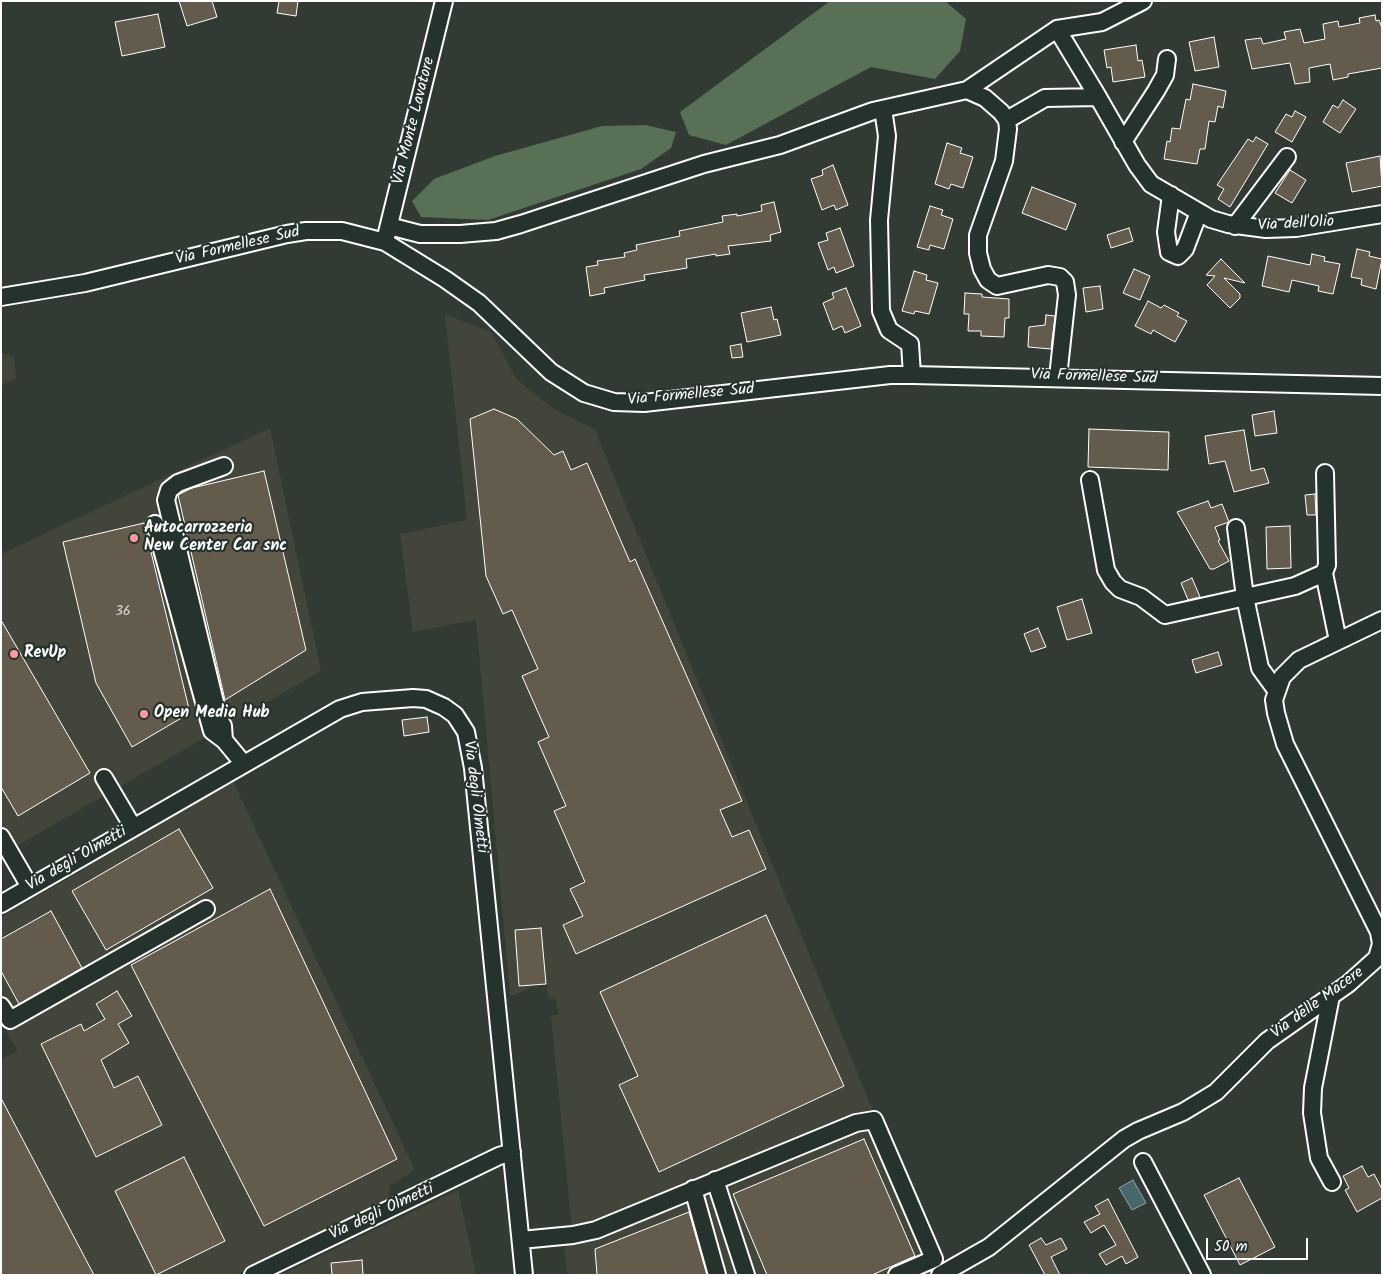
<!DOCTYPE html>
<style>
body{margin:0}
#map{position:relative;width:1383px;height:1276px;overflow:hidden;background:#323b33;font-family:Kalam,sans-serif}
canvas{display:block}
.frame{position:absolute;inset:0;border:2px solid #fff;pointer-events:none}
.scale{position:absolute;left:1206px;top:1238px;width:102px;height:22px;box-sizing:border-box;border:2px solid #fff;border-top:0;padding-left:6px;font-size:15px;line-height:18px;white-space:nowrap;color:#fff;-webkit-text-stroke:4px #26332d;paint-order:stroke}
</style>
<div id="map">
<canvas width="1383" height="1276"></canvas>
<div class="frame"></div>
<div class="scale">50 m</div>
</div>
<script>
const c = document.querySelector('canvas').getContext('2d');
c.lineJoin = 'round';
function fill(path, color) {
  c.fillStyle = color;
  c.fill(path, 'evenodd');
}
function shape(rows) {
  const path = new Path2D();
  for (const r of rows) {
    path.moveTo(r[0], r[1]);
    for (let i = 2; i < r.length; i += 2) path.lineTo(r[i], r[i + 1]);
  }
  return path;
}
function trace(path, color, width, dash) {
  c.strokeStyle = color;
  c.lineWidth = width;
  c.lineCap = dash ? 'butt' : 'round';
  c.setLineDash(dash || []);
  c.stroke(path);
}
function drawText(font, color, halo, rows, align = 'center') {
  c.font = font + ' Kalam,sans-serif';
  c.lineWidth = 4.5;
  c.setLineDash([]);
  c.textBaseline = 'middle';
  c.strokeStyle = halo;
  c.fillStyle = color;
  for (const [text, x, y, turn = 0] of rows) {
    c.save();
    c.translate(x, y);
    c.rotate((+turn || 0) * Math.PI / 180);
    c.textAlign = isNaN(turn) ? turn : align;
    if (halo) c.strokeText(text, 0, 0);
    c.fillText(text, 0, 0);
    c.restore();
  }
}
const built = shape([
 [445,314,491,332,517,380,555,410,595,430,936,1265,928,1275,567,1275,564,1248,572,1230,551,1016,559,1014,555,998,549,999,546,979,513,996,510,995,476,620,413,632,400,534,467,520],
 [1,353,14,357,16,379,1,385],
 [270,428,321,671,1,855,1,554],
 [233,781,415,1170,390,1185,388,1203,236,1275,1,1275,1,1060,17,1051,1,1022,1,918],
 [458,1190,476,1275,280,1275]
]);
const green = shape([
 [830,1,945,1,966,19,960,51,935,79,871,67,726,145,689,135,680,112],
 [645,125,676,132,671,148,641,169,488,220,421,217,412,201,434,179,495,156,602,126]
]);
const water = shape([
 [1133,1180,1146,1203,1132,1210,1119,1188,1133,1180]
]);
const building = shape([
 [179,1,212,1,217,17,187,26,179,1],
 [279,1,298,1,296,16,277,13,279,1],
 [158,14,165,47,122,56,115,22,158,14],
 [1375,15,1376,21,1379,20,1382,28,1382,68,1348,74,1348,77,1333,80,1330,64,1309,68,1310,82,1295,84,1290,63,1252,69,1245,40,1261,38,1263,44,1286,39,1284,32,1300,29,1304,43,1325,39,1323,24,1338,21,1339,27,1360,23,1359,18,1375,15],
 [1214,37,1219,67,1195,71,1189,42,1214,37],
 [1136,45,1138,61,1142,60,1145,77,1113,82,1111,67,1107,68,1104,50,1136,45],
 [1193,84,1226,91,1223,108,1218,106,1215,122,1209,121,1205,149,1200,149,1197,164,1164,159,1167,141,1170,142,1172,128,1180,129,1186,99,1190,100,1193,84],
 [1343,100,1356,109,1340,133,1323,122,1333,105,1338,108,1343,100],
 [1295,111,1306,117,1292,142,1275,132,1286,114,1292,117,1295,111],
 [1256,137,1268,144,1230,207,1218,199,1224,189,1217,185,1248,139,1253,142,1256,137],
 [947,143,962,148,960,153,973,157,963,188,951,184,949,189,935,184,947,143],
 [1380,156,1382,186,1352,192,1346,163,1380,156],
 [833,165,848,205,836,210,834,205,822,210,811,179,823,175,822,170,833,165],
 [1290,170,1306,180,1292,203,1275,193,1290,170],
 [1032,187,1076,204,1066,230,1022,213,1032,187],
 [774,202,781,232,770,235,771,241,728,246,730,254,716,256,716,254,686,259,687,268,644,275,645,280,604,288,605,293,590,296,586,267,598,265,597,261,625,257,624,253,637,250,636,245,680,236,679,231,723,222,722,216,737,214,737,216,762,211,761,205,774,202],
 [930,206,943,210,941,215,953,219,944,249,930,245,929,250,917,247,930,206],
 [840,228,854,266,836,273,834,267,828,270,818,243,828,240,826,233,840,228],
 [1129,228,1133,241,1111,248,1107,235,1129,228],
 [1357,249,1370,252,1369,256,1382,259,1376,289,1361,285,1362,279,1351,277,1357,249],
 [1312,254,1325,257,1324,261,1340,264,1333,294,1318,291,1319,286,1292,280,1289,292,1262,286,1268,256,1310,265,1312,254],
 [1221,259,1245,283,1224,278,1240,294,1240,298,1230,308,1207,285,1215,276,1206,275,1221,259],
 [1134,269,1150,276,1140,300,1123,293,1134,269],
 [914,271,927,275,926,280,938,283,929,314,915,311,914,314,902,311,914,271],
 [1100,286,1103,309,1086,312,1083,288,1100,286],
 [846,288,861,326,845,333,842,326,833,330,823,303,834,298,832,293,846,288],
 [965,293,982,294,982,297,1009,299,1009,318,1005,318,1004,337,981,336,981,331,968,331,969,314,964,314,965,293],
 [1148,301,1161,308,1164,305,1179,313,1177,316,1187,321,1175,342,1153,330,1151,334,1135,326,1148,301],
 [771,307,774,320,777,319,781,335,747,342,741,313,771,307],
 [1046,315,1055,316,1051,349,1028,347,1029,327,1045,325,1046,315],
 [741,344,743,357,732,358,730,346,741,344],
 [494,409,517,419,554,455,563,451,571,470,587,463,630,562,635,559,742,801,720,810,732,837,749,830,766,869,576,954,563,925,583,916,570,889,585,882,554,811,566,806,538,742,549,737,522,676,538,669,512,610,503,614,486,576,470,419,494,409],
 [1274,411,1277,433,1255,436,1252,415,1274,411],
 [1089,429,1169,432,1168,470,1088,467,1089,429],
 [1244,430,1251,471,1264,468,1269,483,1234,492,1225,461,1209,464,1205,436,1244,430],
 [264,471,306,650,225,700,178,495,192,488,264,471],
 [1315,494,1316,515,1307,515,1305,495,1315,494],
 [1208,501,1211,508,1222,504,1229,522,1215,527,1220,540,1218,541,1229,561,1214,569,1210,569,1177,512,1208,501],
 [144,523,190,713,132,747,96,683,63,542,144,523],
 [1290,526,1291,568,1267,569,1266,527,1290,526],
 [1192,578,1200,597,1188,600,1181,583,1192,578],
 [1082,599,1092,633,1067,640,1057,607,1082,599],
 [1,620,90,773,18,816,1,787,1,620],
 [1038,628,1046,647,1031,652,1024,634,1038,628],
 [1218,652,1222,665,1196,673,1192,660,1218,652],
 [427,717,429,732,404,736,402,720,427,717],
 [179,829,213,888,106,950,72,891,179,829],
 [270,889,397,1159,264,1226,131,965,270,889],
 [51,911,82,968,19,1004,1,971,1,939,51,911],
 [766,915,844,1086,659,1172,619,1085,638,1076,600,992,766,915],
 [541,928,546,984,519,986,515,930,541,928],
 [117,991,132,1016,118,1024,129,1043,101,1060,114,1088,138,1076,162,1125,96,1157,41,1044,81,1024,84,1031,105,1019,96,1004,117,991],
 [1,1098,13,1121,94,1275,1,1275,1,1098],
 [864,1139,915,1256,872,1275,767,1275,733,1194,864,1139],
 [184,1157,225,1241,156,1275,115,1191,184,1157],
 [1362,1166,1368,1177,1374,1174,1382,1189,1382,1198,1357,1212,1345,1190,1349,1188,1343,1176,1362,1166],
 [1239,1178,1275,1247,1240,1265,1204,1195,1239,1178],
 [1108,1199,1138,1257,1126,1264,1122,1256,1106,1265,1099,1254,1116,1245,1104,1225,1091,1233,1084,1222,1100,1214,1095,1206,1108,1199],
 [689,1212,707,1275,597,1275,595,1249,689,1212],
 [1041,1238,1046,1245,1061,1238,1067,1249,1051,1257,1060,1275,1045,1275,1029,1245,1041,1238],
 [362,1260,363,1275,332,1275,331,1263,362,1260]
]);
const minor = shape([
 [1057,29,1098,97],
 [967,90,985,98,1001,112,1007,120,1008,129,1004,161,978,235,978,253,982,269,988,280,997,286,1048,275,1060,277,1065,282,1067,295,1058,377],
 [883,109,887,136,879,220,881,311,889,330,910,344,912,375],
 [1007,120,1045,98,1098,97,1137,165,1151,184,1211,219,1228,224,1266,229,1296,228,1382,214],
 [1123,142,1156,91,1165,75,1167,59],
 [1171,195,1166,232,1169,252,1178,256,1185,249,1199,212],
 [389,226,420,234,460,234,496,231,521,224,704,164,780,145,873,111,967,90,1057,29,1102,22,1143,1],
 [1235,226,1287,157],
 [386,237,444,1],
 [1,297,85,283,287,234,306,231,342,231,385,242,445,279,479,303,551,372,584,393,614,402,644,403,890,375,912,375,1382,386],
 [224,466,178,483,169,490,166,500,219,719,223,726,224,740,243,763],
 [1325,473,1327,565,1324,573,1338,641],
 [1090,480,1106,570,1113,582,1120,589,1141,597,1165,615,1295,586,1324,573],
 [155,524,212,731,224,740],
 [1236,528,1245,597,1260,668,1276,690],
 [104,778,133,827],
 [1,837,30,887],
 [1,904,340,709,362,702,413,698,426,699,444,707,455,715,466,732,473,768,524,1275],
 [1331,996,1313,1088,1312,1113,1319,1158,1332,1182],
 [1,1006,10,1020,206,909],
 [1143,1162,1202,1275],
 [715,1180,746,1275],
 [693,1189,717,1275],
 [521,1240,573,1235,596,1230,856,1123,874,1120,934,1259,897,1275],
 [253,1275,499,1156,512,1152],
 [940,1275,989,1247,1124,1139,1138,1131,1183,1112,1216,1092,1267,1041,1348,984,1377,958,1381,944,1379,932,1285,744,1276,713,1274,700,1282,677,1299,660,1382,620]
]);
const markers = [
 [134,538,5,"#ff9aa2"],
 [14,654,5,"#ff9aa2"],
 [144,714,5,"#ff9aa2"]
];
const numberNames = [
 ["36",123,613]
];
const streetNames = [
 ["Via Monte Lavatore",415,121,-76],
 ["Via dell'Olio",1296,225,-3],
 ["Via Formellese Sud",238,247,-13],
 ["Via Formellese Sud",1094,378,2],
 ["Via Formellese Sud",691,396,-5],
 ["Via degli Olmetti",474,797,83],
 ["Via degli Olmetti",77,860,-30],
 ["Via delle Macere",1318,1004,-36],
 ["Via degli Olmetti",382,1213,-25]
];
const poiNames = [
 ["Autocarrozzeria",144,529],
 ["New Center Car snc",144,547],
 ["RevUp",24,654],
 ["Open Media Hub",154,714]
];
fill(built, '#41453a');
fill(green, '#577056');
fill(water, '#46686c');
trace(water, '#90a4a7', 1);
fill(building, '#635c4c');
trace(building, '#fff', 1);
trace(minor, '#fff', 20);
trace(minor, '#26332d', 16);
for (const [x, y, r, color] of markers) {
  const dot = new Path2D();
  dot.arc(x, y, r, 0, 2 * Math.PI);
  c.fillStyle = color;
  c.fill(dot);
  trace(dot, '#26332d', 2);
}
drawText('14px', '#d8d6d2', null, numberNames);
drawText('16px', '#fff', '#26332d', streetNames);
drawText('bold 16px', '#fff', '#26332d', poiNames, 'left');
</script>
